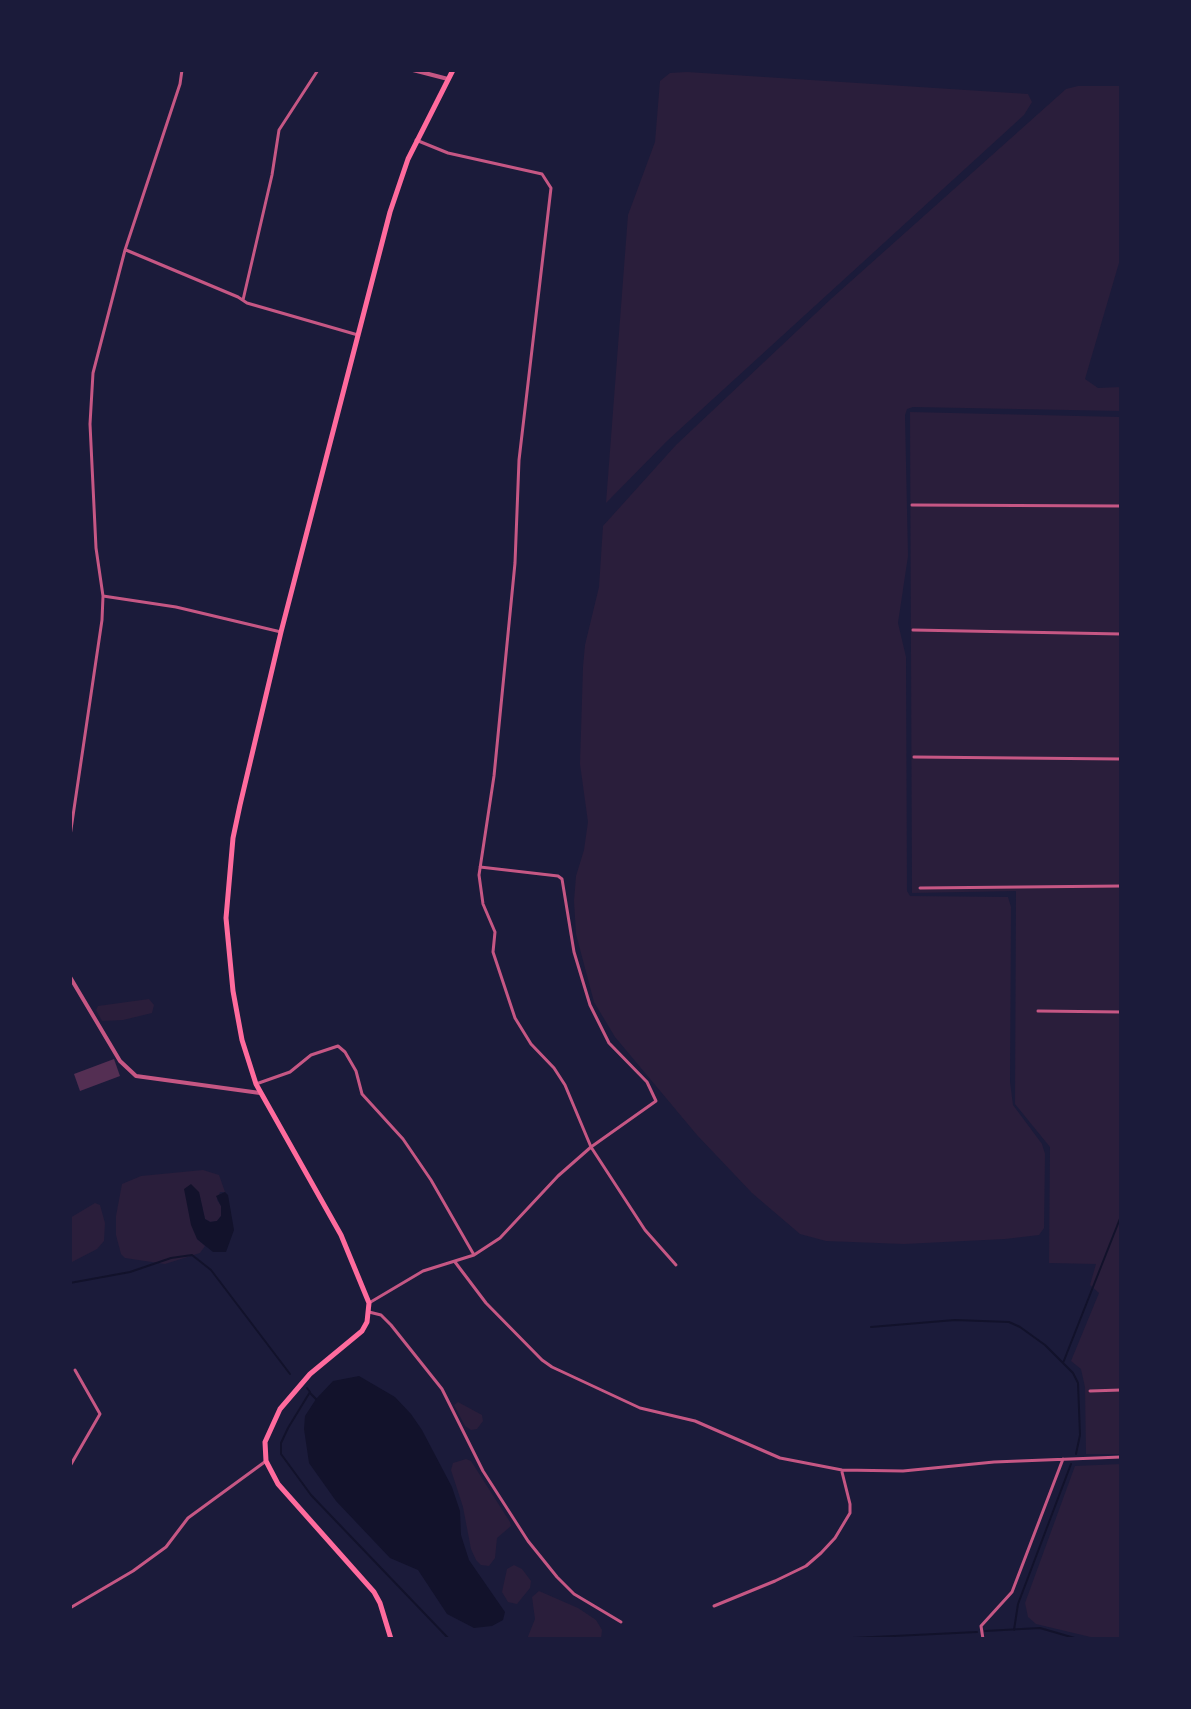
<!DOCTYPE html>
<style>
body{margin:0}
#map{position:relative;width:1191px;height:1709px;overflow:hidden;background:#1b1b3a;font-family:Montserrat,sans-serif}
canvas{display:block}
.frame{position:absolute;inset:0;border:72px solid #1b1b3a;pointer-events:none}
</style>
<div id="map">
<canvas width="1191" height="1709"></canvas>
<div class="frame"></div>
</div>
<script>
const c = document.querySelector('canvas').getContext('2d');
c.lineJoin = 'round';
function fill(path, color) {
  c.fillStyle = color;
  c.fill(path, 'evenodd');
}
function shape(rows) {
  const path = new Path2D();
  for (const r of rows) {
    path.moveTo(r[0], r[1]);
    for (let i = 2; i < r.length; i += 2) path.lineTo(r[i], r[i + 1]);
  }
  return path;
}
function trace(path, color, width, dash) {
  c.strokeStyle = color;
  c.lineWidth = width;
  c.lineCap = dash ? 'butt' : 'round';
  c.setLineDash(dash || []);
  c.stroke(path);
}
const green = shape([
 [687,72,1028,94,1032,102,1024,115,667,441,606,503,628,215,655,142,660,81,670,73],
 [1078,86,1121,86,1121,256,1085,379,1098,388,1121,387,1121,411,913,407,907,409,905,415,908,556,898,623,906,657,907,891,910,896,1008,897,1011,907,1010,1082,1013,1105,1042,1144,1045,1154,1044,1228,1039,1235,1005,1239,904,1244,826,1241,800,1234,752,1193,697,1135,615,1037,594,1002,576,934,574,901,576,876,584,850,588,822,580,764,583,667,585,645,599,587,603,526,676,445,831,299,1066,89],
 [910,412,1121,417,1121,1454,1086,1454,1085,1387,1081,1369,1071,1361,1099,1293,1090,1285,1096,1264,1049,1263,1050,1147,1015,1104,1016,891,912,893],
 [149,999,154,1005,152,1013,123,1020,102,1021,96,1010,98,1006],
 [203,1170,219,1175,225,1192,220,1192,217,1200,221,1206,221,1216,217,1221,211,1222,205,1219,199,1192,197,1239,205,1246,200,1253,165,1264,125,1258,121,1254,116,1235,116,1216,122,1184,141,1176],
 [95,1203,100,1205,105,1223,104,1241,97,1249,70,1263,70,1218],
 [458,1402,482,1415,483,1421,477,1429,471,1430,465,1426,454,1405],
 [466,1459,471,1461,510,1522,511,1526,497,1538,495,1558,489,1566,481,1565,476,1560,471,1549,463,1507,451,1470,453,1463],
 [1121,1464,1121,1639,1099,1639,1036,1624,1028,1617,1025,1603,1075,1466],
 [514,1565,522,1569,531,1581,530,1588,517,1604,508,1602,502,1592,507,1569],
 [539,1591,578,1608,596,1620,602,1630,601,1639,527,1639,535,1619,532,1597]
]);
const water = shape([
 [191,1184,199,1192,205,1219,210,1222,217,1221,221,1216,221,1206,216,1196,225,1192,228,1195,234,1230,226,1252,213,1252,197,1239,191,1225,184,1189],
 [359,1376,395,1397,411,1414,422,1430,452,1487,460,1511,461,1535,469,1560,505,1612,503,1620,492,1626,474,1628,447,1614,418,1570,390,1558,336,1501,309,1463,304,1429,305,1416,316,1399,333,1381]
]);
const stream = shape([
 [70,1283,130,1272,171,1258,192,1255,211,1270,290,1374],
 [871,1327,955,1320,1009,1322,1020,1327,1045,1345,1073,1373,1078,1383,1080,1435,1076,1454],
 [1063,1363,1121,1216],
 [307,1388,310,1392,288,1428,281,1443,281,1454,311,1495,449,1639],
 [310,1393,316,1399],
 [1014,1630,1018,1604,1071,1464],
 [985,1631,1040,1628,1078,1639],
 [832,1639,977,1632]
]);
const building = shape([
 [114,1059,120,1076,80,1091,74,1074]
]);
const minor = shape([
 [416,140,448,153,542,174,551,188,519,460,515,563,494,776,479,875,483,904,495,932,493,952,515,1018,531,1044,554,1068,565,1085,591,1147,645,1230,676,1265],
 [126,250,238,297,247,303,358,335],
 [243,300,272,175,279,130,318,70],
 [912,505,1121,506],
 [103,596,176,607,281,632],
 [913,630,1121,634],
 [914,757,1121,759],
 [70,836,102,620,103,596,96,548,90,424,93,373,125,250,180,84,182,70],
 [920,888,1121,886],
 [1038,1011,1121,1012],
 [256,1084,290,1072,311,1055,338,1046,345,1052,356,1071,362,1094,403,1139,431,1180,474,1255],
 [455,1262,486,1303,542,1360,552,1367,640,1408,695,1421,780,1458,842,1470,903,1471,994,1462,1121,1457],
 [369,1303,423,1271,474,1255,500,1238,558,1176,591,1147,656,1101,647,1082,609,1043,590,1005,574,952,562,879,558,876,480,867],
 [369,1312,381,1315,391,1325,442,1389,483,1471,528,1541,557,1577,574,1594,621,1622],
 [1090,1391,1121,1390],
 [70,1466,100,1414,75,1370],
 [714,1606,775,1581,806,1566,821,1553,835,1538,850,1513,850,1504,842,1472],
 [70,1608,133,1571,166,1547,188,1518,266,1461],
 [983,1639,981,1626,1012,1592,1063,1459]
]);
const tertiary = shape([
 [413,70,448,79],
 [70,977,120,1061,136,1076,260,1093]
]);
const secondary = shape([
 [391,1639,380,1603,374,1592,278,1484,266,1461,265,1442,280,1409,310,1374,362,1331,367,1322,369,1303,341,1235,256,1084,242,1040,233,991,226,918,233,838,240,805,281,632,390,212,408,159,453,70]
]);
fill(green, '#2a1e3b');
fill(water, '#12122b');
trace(stream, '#12122b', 2);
fill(building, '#542f53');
trace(minor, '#c65784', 3);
trace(tertiary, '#c65784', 4);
trace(secondary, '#ff6b9d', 5);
</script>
